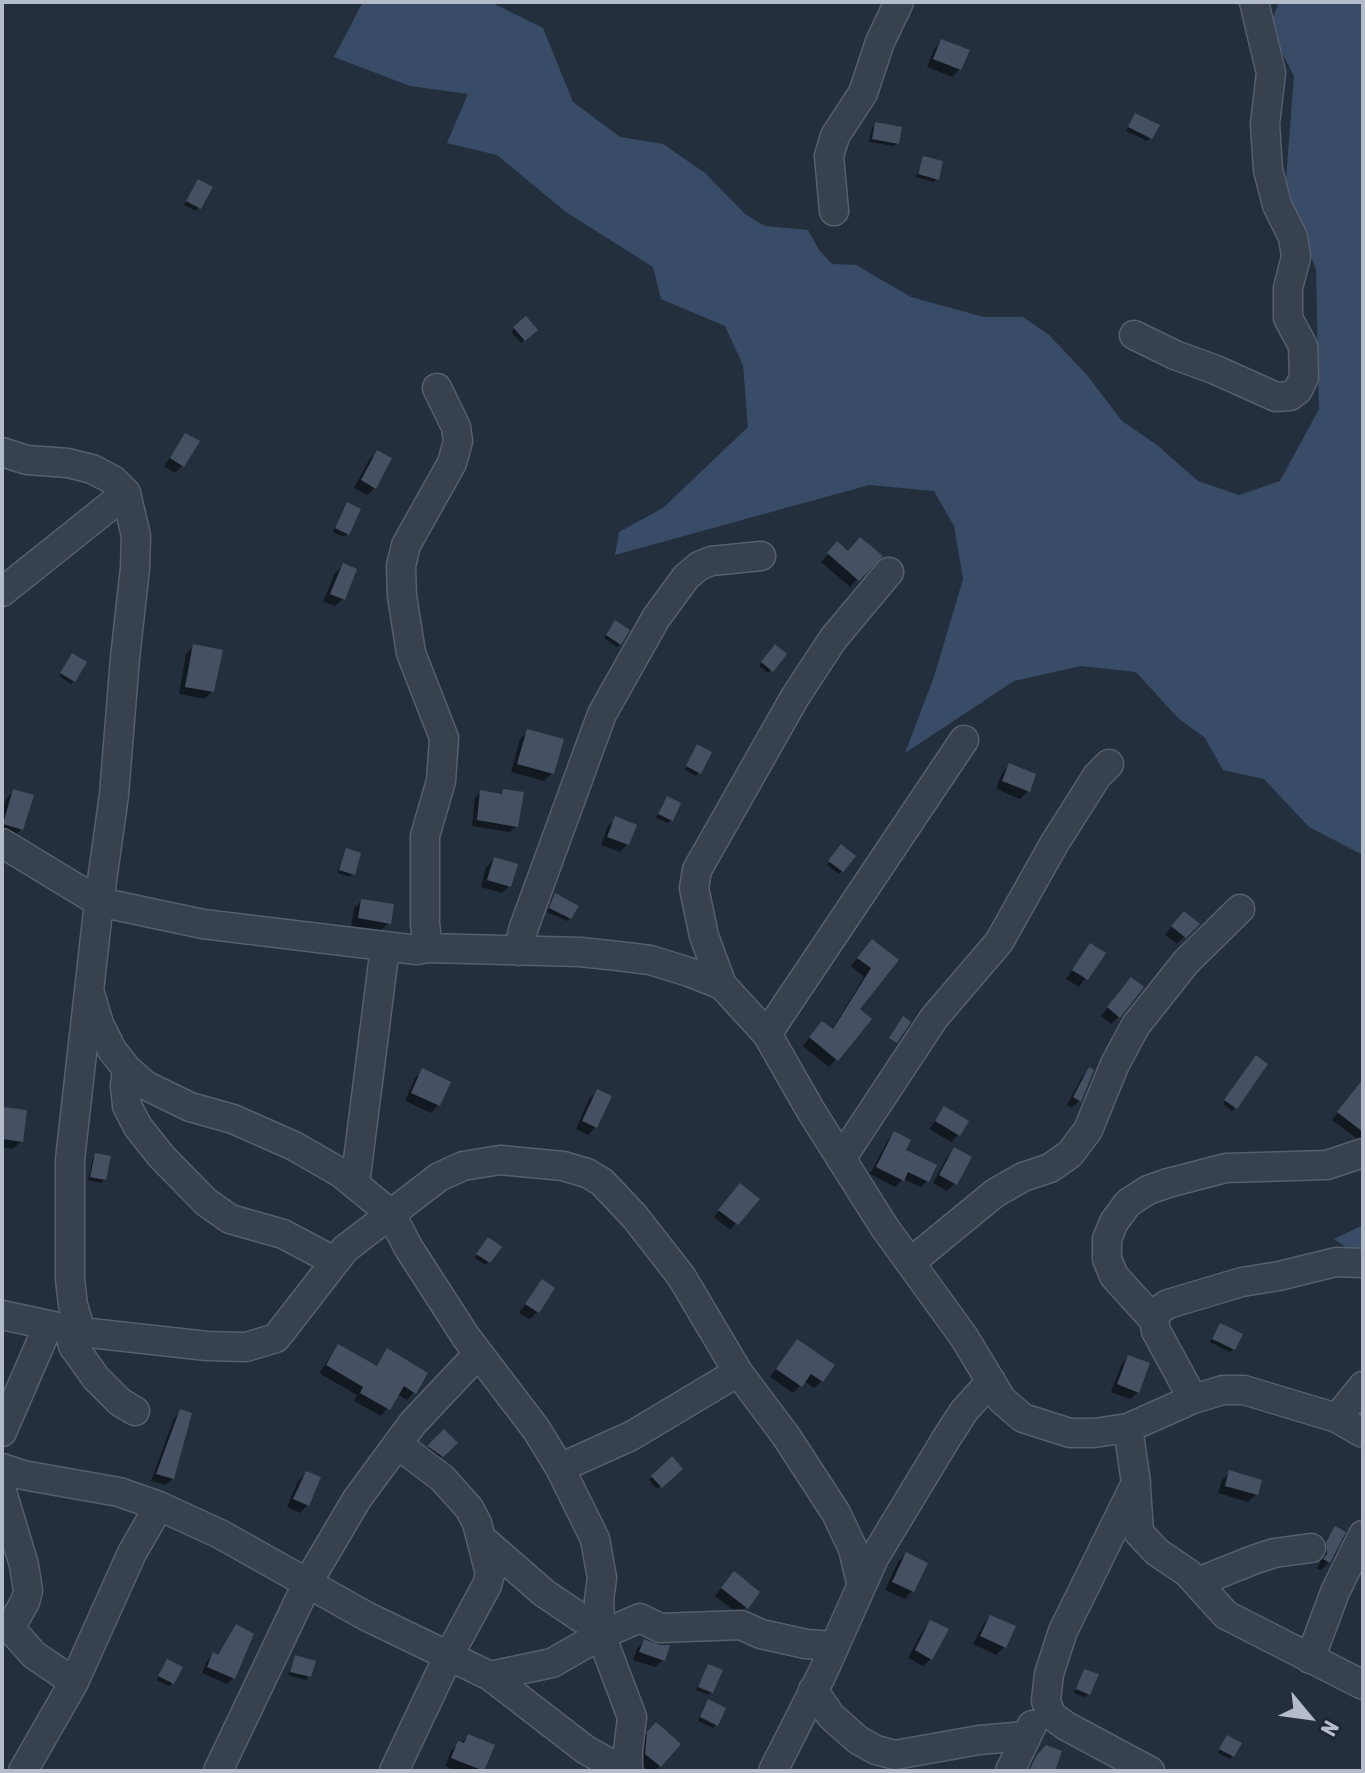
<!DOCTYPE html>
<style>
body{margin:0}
#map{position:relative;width:1365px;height:1773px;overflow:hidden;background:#242f3e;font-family:"Asap Condensed",sans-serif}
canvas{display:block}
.frame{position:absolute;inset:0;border:4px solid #b4bcc9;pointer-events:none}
.north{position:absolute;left:1269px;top:1677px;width:80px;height:80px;-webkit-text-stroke:6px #1d2633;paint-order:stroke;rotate:119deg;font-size:22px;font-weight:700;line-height:32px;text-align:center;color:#b4bcc9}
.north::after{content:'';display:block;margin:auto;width:28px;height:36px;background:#b4bcc9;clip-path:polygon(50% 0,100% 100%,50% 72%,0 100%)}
</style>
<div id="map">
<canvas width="1365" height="1773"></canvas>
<div class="frame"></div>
<div class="north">N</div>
</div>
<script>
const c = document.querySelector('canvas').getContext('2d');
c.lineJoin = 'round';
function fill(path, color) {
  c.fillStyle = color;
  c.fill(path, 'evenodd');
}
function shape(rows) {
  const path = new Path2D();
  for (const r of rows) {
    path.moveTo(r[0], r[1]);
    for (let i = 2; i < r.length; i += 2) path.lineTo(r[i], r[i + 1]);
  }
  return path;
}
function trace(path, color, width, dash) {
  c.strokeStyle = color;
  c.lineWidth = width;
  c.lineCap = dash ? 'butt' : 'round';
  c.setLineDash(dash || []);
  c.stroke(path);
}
const water = shape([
 [363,2,490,2,543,28,573,102,620,137,663,144,705,173,745,214,765,226,808,230,819,250,832,264,856,265,911,297,947,307,984,317,1023,317,1049,335,1087,375,1122,421,1157,445,1198,481,1239,495,1280,481,1319,409,1316,269,1285,192,1294,76,1269,28,1279,2,1363,2,1363,855,1309,827,1264,779,1223,770,1205,738,1178,718,1136,672,1081,666,1014,681,905,753,934,677,963,579,954,526,934,491,869,485,615,555,619,532,663,508,748,427,743,365,725,326,661,299,653,267,566,212,497,155,447,143,468,94,410,86,334,57],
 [1363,1225,1363,1257,1360,1257,1334,1239]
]);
const shadow = shape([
 [941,42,960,69,952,77,927,67,934,49],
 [1136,115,1151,138,1147,141,1126,131],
 [876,124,897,143,894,146,869,142,872,128],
 [923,158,937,179,934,182,916,177],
 [195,185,210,188,196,211,184,205],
 [526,319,535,330,521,343,511,332],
 [186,435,183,465,175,473,164,466],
 [377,452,375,488,367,495,354,488,369,460],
 [344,508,348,534,344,537,333,532],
 [830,552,848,553,880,556,850,587,821,562],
 [343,566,343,599,335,606,323,602,335,573],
 [612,626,620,644,617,647,604,638],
 [194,646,212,691,205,699,179,694,186,654],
 [772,649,771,670,768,673,759,666],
 [69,659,74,681,71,684,59,676],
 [528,732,552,773,544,781,511,772,520,739],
 [694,750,699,772,696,776,685,770],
 [1009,766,1028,791,1020,799,996,789,1002,773],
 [14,791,22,829,14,836,2,833,2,813,6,799],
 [503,791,516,826,510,832,472,826,475,798,481,792,499,796],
 [664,801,671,820,668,823,656,818],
 [616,819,627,844,620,852,601,845,608,826],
 [346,850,353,874,350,877,337,873],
 [838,850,842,871,839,874,827,865],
 [494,859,509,886,502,893,481,887,486,867],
 [555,896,570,918,567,921,547,912],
 [361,901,389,923,381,930,351,926,354,909],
 [1176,921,1197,924,1177,944,1165,935],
 [1090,945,1103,953,1079,987,1066,979],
 [865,949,896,961,857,1010,869,1019,829,1067,803,1046,815,1031,831,1031,864,977,851,966],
 [1123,987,1119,1017,1111,1024,1101,1016],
 [1253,1061,1235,1108,1232,1111,1223,1104],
 [1089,1070,1080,1100,1072,1108,1067,1105,1082,1077],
 [423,1071,438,1105,431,1113,405,1101,415,1078],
 [1363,1080,1363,1143,1332,1120],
 [597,1092,595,1127,588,1135,576,1129,589,1099],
 [945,1108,958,1135,951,1142,929,1129],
 [2,1110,21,1141,13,1149,2,1147],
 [894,1134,927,1181,921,1187,903,1179,895,1187,870,1174,888,1140],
 [955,1149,955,1183,947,1191,933,1183,947,1157],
 [96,1155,104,1180,101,1183,88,1180,93,1158],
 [735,1192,757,1199,730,1230,714,1217],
 [485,1242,489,1262,485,1265,475,1258],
 [542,1281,537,1312,530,1319,519,1313],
 [1220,1325,1234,1349,1230,1352,1210,1342],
 [797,1341,822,1381,814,1388,804,1381,793,1393,770,1377],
 [338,1346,375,1368,387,1351,414,1392,407,1400,397,1394,381,1416,354,1401,357,1395,319,1373],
 [1128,1357,1138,1392,1130,1399,1111,1392,1121,1365],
 [181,1411,173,1478,166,1485,151,1481,174,1418],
 [444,1432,455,1443,434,1464,422,1454],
 [672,1459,680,1468,657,1489,649,1480],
 [306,1473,307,1505,300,1513,287,1507,298,1481],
 [1230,1473,1256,1494,1248,1502,1218,1493,1222,1480],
 [1335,1528,1329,1562,1321,1570,1317,1568,1320,1563,1319,1551],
 [906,1554,912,1591,905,1599,885,1590,898,1562],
 [726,1582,746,1607,739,1615,715,1596],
 [990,1617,1013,1627,1004,1647,996,1655,973,1644,983,1625],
 [931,1622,931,1659,923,1666,908,1658,923,1630],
 [237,1627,233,1678,227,1684,202,1673,207,1661,213,1655,217,1656],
 [644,1641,660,1647,663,1660,655,1667,633,1660,637,1649],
 [295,1657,309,1676,306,1680,288,1675],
 [164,1664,172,1683,169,1686,157,1680],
 [709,1666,711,1692,708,1695,696,1690],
 [1085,1671,1089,1694,1085,1697,1074,1693],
 [705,1705,716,1725,713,1728,698,1721],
 [648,1732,679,1744,655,1771,649,1771,638,1762,640,1741],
 [469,1736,492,1746,481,1771,457,1771,445,1766,451,1751],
 [1224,1741,1233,1756,1230,1759,1218,1753]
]);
const building = shape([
 [941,39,970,50,961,70,933,59],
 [1135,113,1160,125,1152,139,1128,127],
 [875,122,902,127,899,144,872,139],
 [923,156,943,161,939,180,918,174],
 [198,179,213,187,201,209,186,201],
 [526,316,538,330,525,341,513,327],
 [185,433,200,441,184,467,170,458],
 [377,450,392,458,376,489,361,480],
 [347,502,361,509,349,535,335,528],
 [860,537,883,556,859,581,827,553,837,541,848,551],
 [343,563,357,569,345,600,330,594],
 [615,620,630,630,621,645,606,635],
 [193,644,223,650,214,692,185,687],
 [775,644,787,654,773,672,761,662],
 [72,653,87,662,75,682,60,673],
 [527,729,564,739,554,774,517,764],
 [697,744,712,752,701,774,686,766],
 [1009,763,1036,774,1030,792,1002,781],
 [13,789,34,795,23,830,3,824],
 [503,789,524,792,518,827,477,820,480,790,502,794],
 [667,796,681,803,673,821,658,814],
 [615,816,637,825,629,845,607,837],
 [841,844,856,856,843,872,828,861],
 [346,848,361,853,355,875,339,870],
 [494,857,518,864,511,887,487,880],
 [555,893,579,906,571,919,549,908],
 [361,899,394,904,391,924,358,918],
 [1184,911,1200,924,1186,938,1171,926],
 [872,939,899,960,860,1009,872,1019,838,1061,809,1037,822,1021,833,1029,871,968,857,958],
 [1090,943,1106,953,1088,980,1072,970],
 [1131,977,1144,987,1120,1018,1107,1007],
 [903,1016,911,1022,897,1043,889,1038],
 [1256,1055,1268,1064,1237,1109,1224,1100],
 [1089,1067,1094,1070,1081,1102,1073,1097],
 [422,1068,451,1082,440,1106,411,1093],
 [1363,1079,1363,1132,1337,1112],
 [597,1089,612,1096,597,1128,582,1121],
 [944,1106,969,1121,960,1136,935,1121],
 [2,1107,27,1110,23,1142,2,1139],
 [894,1131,911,1140,906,1150,937,1165,929,1182,908,1172,904,1181,876,1167],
 [954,1147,972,1157,957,1185,939,1175],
 [95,1153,111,1156,106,1180,90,1177],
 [740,1183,760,1199,738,1225,718,1210],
 [488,1237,502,1247,490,1263,476,1254],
 [542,1279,555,1288,539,1313,525,1304],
 [1220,1323,1243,1334,1235,1350,1212,1339],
 [797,1339,835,1365,823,1382,811,1374,802,1387,776,1369],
 [338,1344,377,1366,387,1348,428,1373,416,1394,404,1386,390,1410,360,1393,363,1387,326,1365],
 [1128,1355,1150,1363,1139,1393,1117,1384],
 [180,1409,192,1413,174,1479,156,1474],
 [444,1429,458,1443,443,1457,427,1446],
 [672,1456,683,1469,662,1488,651,1476],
 [1229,1470,1262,1480,1258,1495,1225,1486],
 [306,1471,321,1477,309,1506,293,1499],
 [1335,1526,1346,1532,1330,1563,1323,1559,1327,1554,1326,1542],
 [906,1552,928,1563,914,1592,892,1582],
 [734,1571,760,1592,748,1609,721,1588],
 [990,1615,1016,1626,1006,1648,980,1636],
 [930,1620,949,1629,932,1660,915,1650],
 [236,1624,254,1634,235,1679,207,1667,213,1652,218,1655],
 [644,1639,660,1645,670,1645,665,1661,639,1652],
 [295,1655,316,1661,311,1677,290,1672],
 [167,1659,183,1667,174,1684,158,1676],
 [708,1664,723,1670,713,1693,698,1687],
 [1084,1669,1099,1674,1090,1695,1076,1689],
 [708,1699,726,1708,718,1726,700,1717],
 [656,1722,681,1744,661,1767,645,1754,647,1732],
 [468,1734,495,1745,484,1771,451,1758,458,1741,464,1743],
 [1227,1735,1242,1743,1234,1757,1219,1749],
 [1046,1745,1062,1751,1055,1771,1029,1771,1037,1755]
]);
const minor = shape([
 [834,211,829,156,835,136,863,93,880,42,899,2],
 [1134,335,1175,355,1216,370,1276,397,1290,396,1298,390,1304,377,1303,346,1288,318,1288,288,1296,257,1293,237,1277,205,1268,170,1265,124,1271,73,1254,2],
 [2,452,27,460,68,463,92,469,113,480,126,493,136,536,135,568,125,658,114,795,99,902,70,1160,70,1279,73,1305,81,1332],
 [2,592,126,493],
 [2,843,99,902,203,924,417,950,428,948,580,952,618,956,650,960,689,972,722,985,767,1034,811,1111,885,1228,964,1337,1002,1400,1023,1418,1070,1433,1094,1433,1128,1428,1193,1399,1223,1390,1244,1390,1337,1418,1363,1433],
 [428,948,425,924,425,836,441,781,444,738,411,653,402,596,401,566,406,545,452,463,458,441,456,427,437,388],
 [518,951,524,927,602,714,656,618,686,577,699,566,711,561,761,556],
 [722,985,704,936,694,888,697,870,795,697,833,639,889,572],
 [90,993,99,1024,112,1050,127,1069,145,1085,190,1107,233,1119,294,1146,341,1173,391,1214,408,1247,466,1337,536,1429,560,1468,595,1539,602,1578,599,1600,601,1635,632,1717,628,1751,628,1771],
 [767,1034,964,740],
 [127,1069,125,1085,127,1106,138,1127,161,1156,206,1202,230,1219,283,1234,334,1261],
 [841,1159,934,1018,999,942,1054,844,1097,776,1109,764],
 [355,1184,385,947],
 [911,1262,995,1193,1023,1177,1050,1168,1070,1154,1088,1130,1115,1064,1136,1025,1186,962,1240,909],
 [2,1315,81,1332,207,1346,246,1347,276,1338,345,1249,439,1177,463,1166,500,1160,563,1166,587,1173,602,1182,635,1217,681,1276,738,1372,786,1436,836,1513,853,1549,861,1583],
 [1154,1320,1114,1276,1107,1259,1107,1239,1114,1222,1128,1203,1148,1190,1168,1183,1226,1168,1327,1165,1363,1153],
 [69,1330,73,1346,96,1378,120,1402,135,1411],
 [1193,1399,1156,1331,1154,1320,1156,1312,1168,1304,1242,1282,1279,1276,1336,1262,1363,1263],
 [1337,1418,1363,1386],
 [1128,1428,1136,1483,1063,1631,1049,1674,1046,1701,1051,1715,1066,1726,1150,1771],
 [2,1432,48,1326],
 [2,1468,23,1475,119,1492,159,1506,220,1534,366,1616,490,1676,586,1750,624,1771],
 [560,1468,631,1436,738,1372],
 [1136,1488,1139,1533,1157,1552,1188,1573,1226,1615,1363,1685],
 [2,1492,24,1565,28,1591,25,1602,10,1628],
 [482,1539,544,1593,581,1618,599,1624],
 [1198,1582,1253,1560,1274,1553,1311,1548],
 [2,1624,10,1628,34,1655,74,1682],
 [1310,1659,1335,1592,1363,1535],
 [490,1676,552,1663,601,1635,640,1618,660,1628,741,1625,761,1634,806,1644,834,1646],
 [813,1690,831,1716,858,1740,876,1750,895,1755,979,1740,1026,1736],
 [23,1771,74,1682,132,1553,159,1506],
 [218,1771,308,1582,357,1499,413,1423,478,1354],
 [394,1771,448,1657,487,1585,490,1574,477,1523,469,1508,442,1478,397,1444],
 [773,1771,823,1672,874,1558,946,1439,964,1411,991,1381],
 [1010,1771,1032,1725]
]);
fill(water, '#394c67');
fill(shadow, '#0007');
fill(building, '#455162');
trace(minor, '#565f6c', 31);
trace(minor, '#38414e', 28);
</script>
